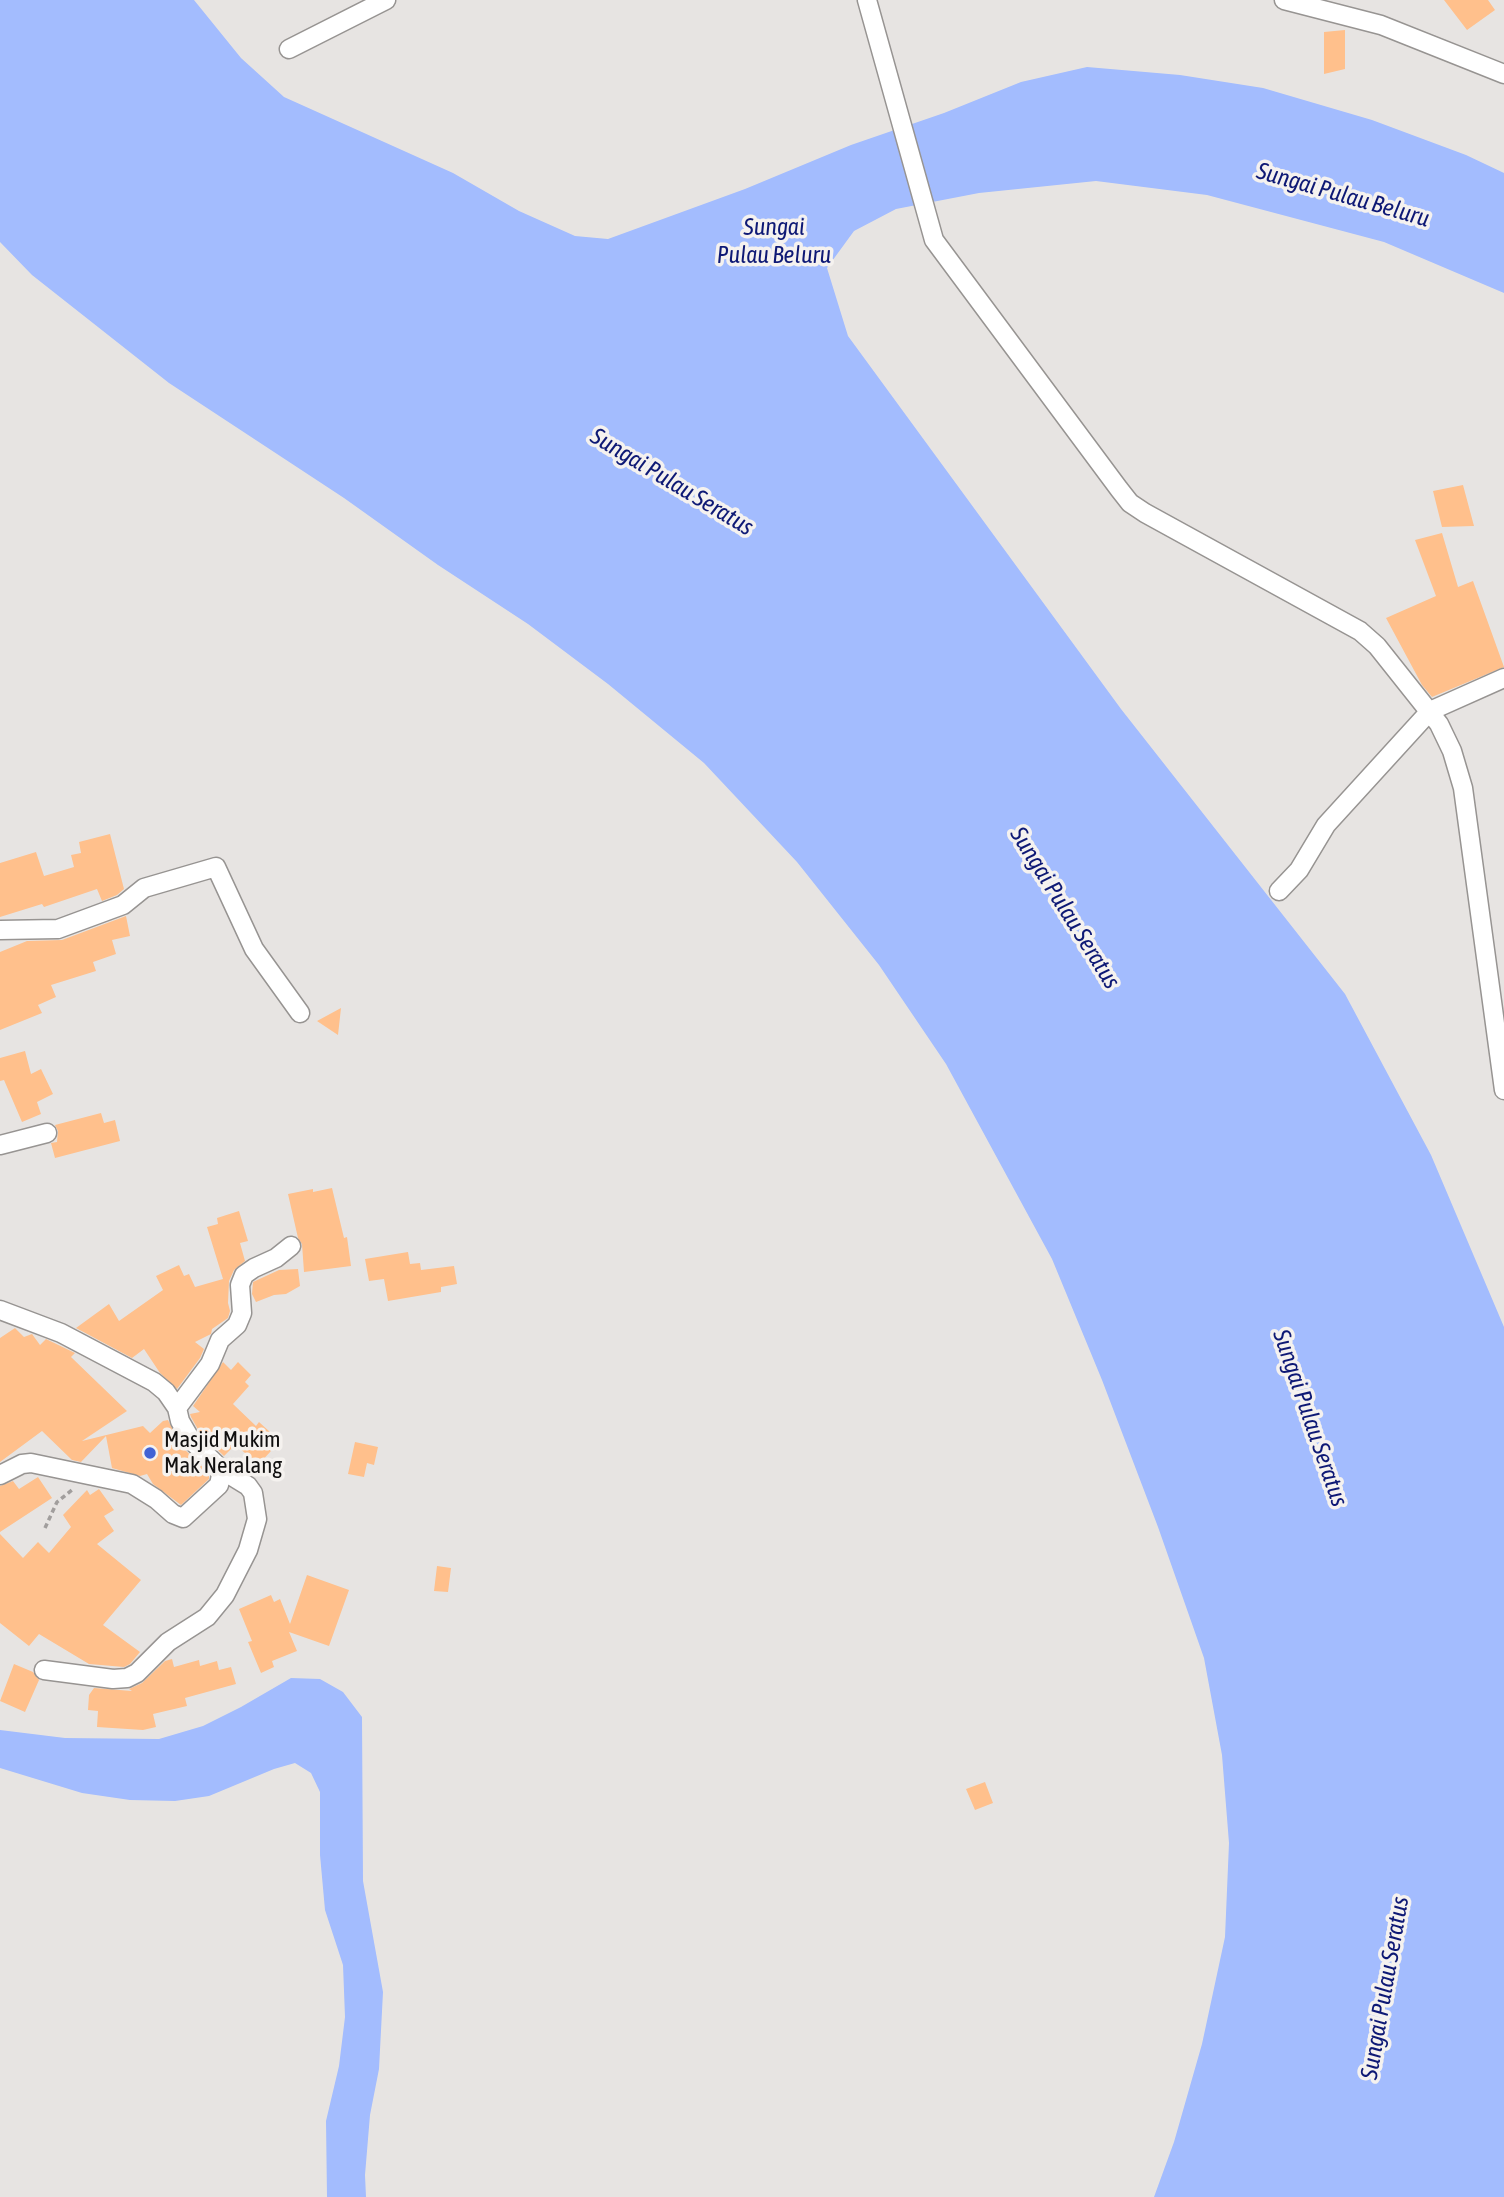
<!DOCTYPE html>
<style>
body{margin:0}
canvas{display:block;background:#e7e4e2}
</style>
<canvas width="1504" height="2197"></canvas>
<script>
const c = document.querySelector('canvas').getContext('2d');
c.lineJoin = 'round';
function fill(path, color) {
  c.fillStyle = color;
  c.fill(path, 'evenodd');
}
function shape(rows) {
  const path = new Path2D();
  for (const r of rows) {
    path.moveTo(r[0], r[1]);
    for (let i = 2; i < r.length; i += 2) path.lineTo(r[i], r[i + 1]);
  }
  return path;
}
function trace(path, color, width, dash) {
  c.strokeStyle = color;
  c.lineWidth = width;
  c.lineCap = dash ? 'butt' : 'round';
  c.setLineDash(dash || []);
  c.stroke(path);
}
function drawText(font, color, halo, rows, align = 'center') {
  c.font = font + ' "Asap Condensed",sans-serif';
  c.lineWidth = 7;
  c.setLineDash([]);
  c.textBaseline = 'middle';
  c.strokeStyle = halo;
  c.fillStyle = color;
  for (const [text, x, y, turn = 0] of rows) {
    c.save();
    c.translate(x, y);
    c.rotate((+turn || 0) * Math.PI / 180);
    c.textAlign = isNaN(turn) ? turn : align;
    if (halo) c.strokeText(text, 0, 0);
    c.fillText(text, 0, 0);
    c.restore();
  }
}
const water = shape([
 [0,0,194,0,241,58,284,97,453,173,519,211,575,236,608,239,745,189,851,145,944,113,1021,82,1087,67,1180,75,1263,88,1372,120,1466,155,1504,173,1504,293,1384,242,1207,195,1096,181,979,193,896,209,854,231,827,268,848,336,1121,709,1345,994,1431,1155,1504,1327,1504,2197,1154,2197,1174,2142,1202,2044,1225,1937,1229,1843,1222,1755,1204,1658,1158,1527,1102,1380,1052,1259,946,1064,879,965,797,862,704,763,608,684,528,624,438,565,344,498,169,383,32,275,0,242],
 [291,1678,320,1679,343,1692,362,1717,363,1881,383,1992,379,2069,370,2115,365,2175,366,2197,327,2197,326,2121,339,2066,345,2017,343,1965,325,1910,320,1855,320,1792,311,1773,295,1763,274,1769,209,1796,175,1801,130,1800,82,1793,0,1768,0,1730,65,1738,159,1739,203,1726,241,1707]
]);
const building = shape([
 [1444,0,1488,0,1495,10,1467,30],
 [1345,30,1345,69,1324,74,1324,32],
 [1463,485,1474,526,1442,527,1433,491],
 [1442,533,1458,587,1473,581,1504,667,1432,697,1422,685,1386,618,1436,596,1415,540],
 [110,834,124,889,117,895,102,901,97,889,44,907,42,904,0,917,0,863,36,852,44,876,74,867,71,855,81,853,79,842],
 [126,916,130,936,112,940,116,954,93,962,96,971,51,985,56,997,38,1005,42,1013,0,1030,0,952,27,941,62,940],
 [341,1008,338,1035,317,1021],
 [25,1051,31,1074,41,1069,53,1094,37,1102,41,1114,22,1122,4,1080,0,1081,0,1058],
 [101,1113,104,1123,115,1120,120,1141,55,1158,51,1143,57,1142,58,1131,55,1125],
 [332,1188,344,1238,347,1237,351,1266,304,1272,302,1244,298,1238,288,1194,313,1189,313,1192],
 [239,1211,248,1241,240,1243,245,1261,234,1270,229,1281,228,1303,230,1311,228,1318,212,1329,211,1334,195,1342,204,1349,200,1358,177,1389,160,1373,144,1349,132,1358,76,1328,109,1304,119,1321,163,1290,156,1276,179,1265,184,1276,189,1274,195,1287,223,1279,207,1227,218,1224,217,1218],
 [408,1252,410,1264,420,1263,421,1270,454,1266,457,1284,441,1287,441,1292,388,1301,384,1279,369,1281,365,1259],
 [298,1269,300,1286,286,1294,274,1295,256,1302,252,1294,253,1282,279,1270],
 [15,1328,24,1337,32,1334,40,1345,46,1339,75,1353,71,1357,127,1411,82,1441,143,1426,150,1433,163,1421,168,1420,181,1446,209,1473,209,1479,181,1505,153,1484,147,1474,140,1476,112,1468,106,1436,81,1462,72,1460,42,1431,0,1462,0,1338],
 [223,1362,231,1370,238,1362,251,1375,245,1382,249,1386,233,1404,256,1426,259,1422,270,1432,261,1442,271,1451,259,1464,235,1445,224,1456,200,1433,191,1417,190,1414,200,1412,193,1406],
 [355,1442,378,1447,374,1465,367,1463,364,1477,348,1474],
 [38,1477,52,1498,0,1532,0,1486,13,1481,19,1489],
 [99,1489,114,1510,104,1516,114,1531,97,1544,141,1580,103,1625,140,1652,130,1664,124,1667,89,1664,39,1634,29,1646,0,1623,0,1534,23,1558,38,1542,49,1553,71,1527,63,1515,87,1490,90,1495],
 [437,1566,451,1568,448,1592,434,1591],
 [307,1575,349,1590,329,1646,289,1632,297,1651,272,1661,274,1667,261,1673,248,1642,252,1641,239,1609,271,1595,274,1602,280,1599,290,1624],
 [172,1659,174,1667,199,1660,200,1666,217,1661,219,1670,231,1667,236,1684,185,1698,187,1706,153,1714,156,1727,143,1730,97,1727,98,1711,88,1710,89,1695,94,1688,132,1691,129,1689,142,1683,165,1661],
 [14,1664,33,1672,39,1680,25,1712,0,1701],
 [985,1782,993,1803,975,1810,966,1789]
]);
const path = shape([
 [45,1528,57,1502,72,1490]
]);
const minor = shape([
 [867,0,934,240,1119,489,1130,503,1145,513,1360,631,1377,646,1439,724,1452,751,1463,788,1504,1090],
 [1284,0,1381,25,1504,74],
 [289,49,386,0],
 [1279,891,1299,870,1326,825,1430,711,1504,678],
 [0,930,58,929,123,905,144,888,216,867,254,949,300,1013],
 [0,1145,47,1133],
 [0,1310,61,1333,154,1382,166,1392,177,1408,180,1421,191,1440,222,1470,248,1486,253,1493,257,1519,248,1550,225,1595,207,1617,168,1642,137,1673,127,1678,113,1679,44,1670],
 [177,1408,210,1364,220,1340,237,1325,242,1313,240,1285,244,1275,254,1268,276,1258,291,1246],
 [0,1475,22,1464,31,1463,132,1484,156,1499,173,1514,183,1518,219,1485,222,1470]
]);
const markers = [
 [150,1453,7,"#4162d4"]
];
const poiNames = [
 ["Masjid Mukim",164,1440],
 ["Mak Neralang",164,1466]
];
const waterNames = [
 ["Sungai Pulau Beluru",1343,195,16],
 ["Sungai",774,227],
 ["Pulau Beluru",774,255],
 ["Sungai Pulau Seratus",672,482,31],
 ["Sungai Pulau Seratus",1065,908,58],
 ["Sungai Pulau Seratus",1310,1418,71],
 ["Sungai Pulau Seratus",1385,1988,-80]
];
fill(water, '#a3bcfe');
fill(building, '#ffc08c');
trace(minor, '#979492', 21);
trace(path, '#a19e9d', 3.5, [5, 3.5]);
trace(minor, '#fff', 18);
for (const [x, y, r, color] of markers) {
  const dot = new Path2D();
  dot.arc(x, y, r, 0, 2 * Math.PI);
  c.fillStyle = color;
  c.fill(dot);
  trace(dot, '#f5f2ef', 2.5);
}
drawText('23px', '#100f0f', '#f5f2ef', poiNames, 'left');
drawText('italic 24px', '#0e1975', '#f5f2ef', waterNames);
</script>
